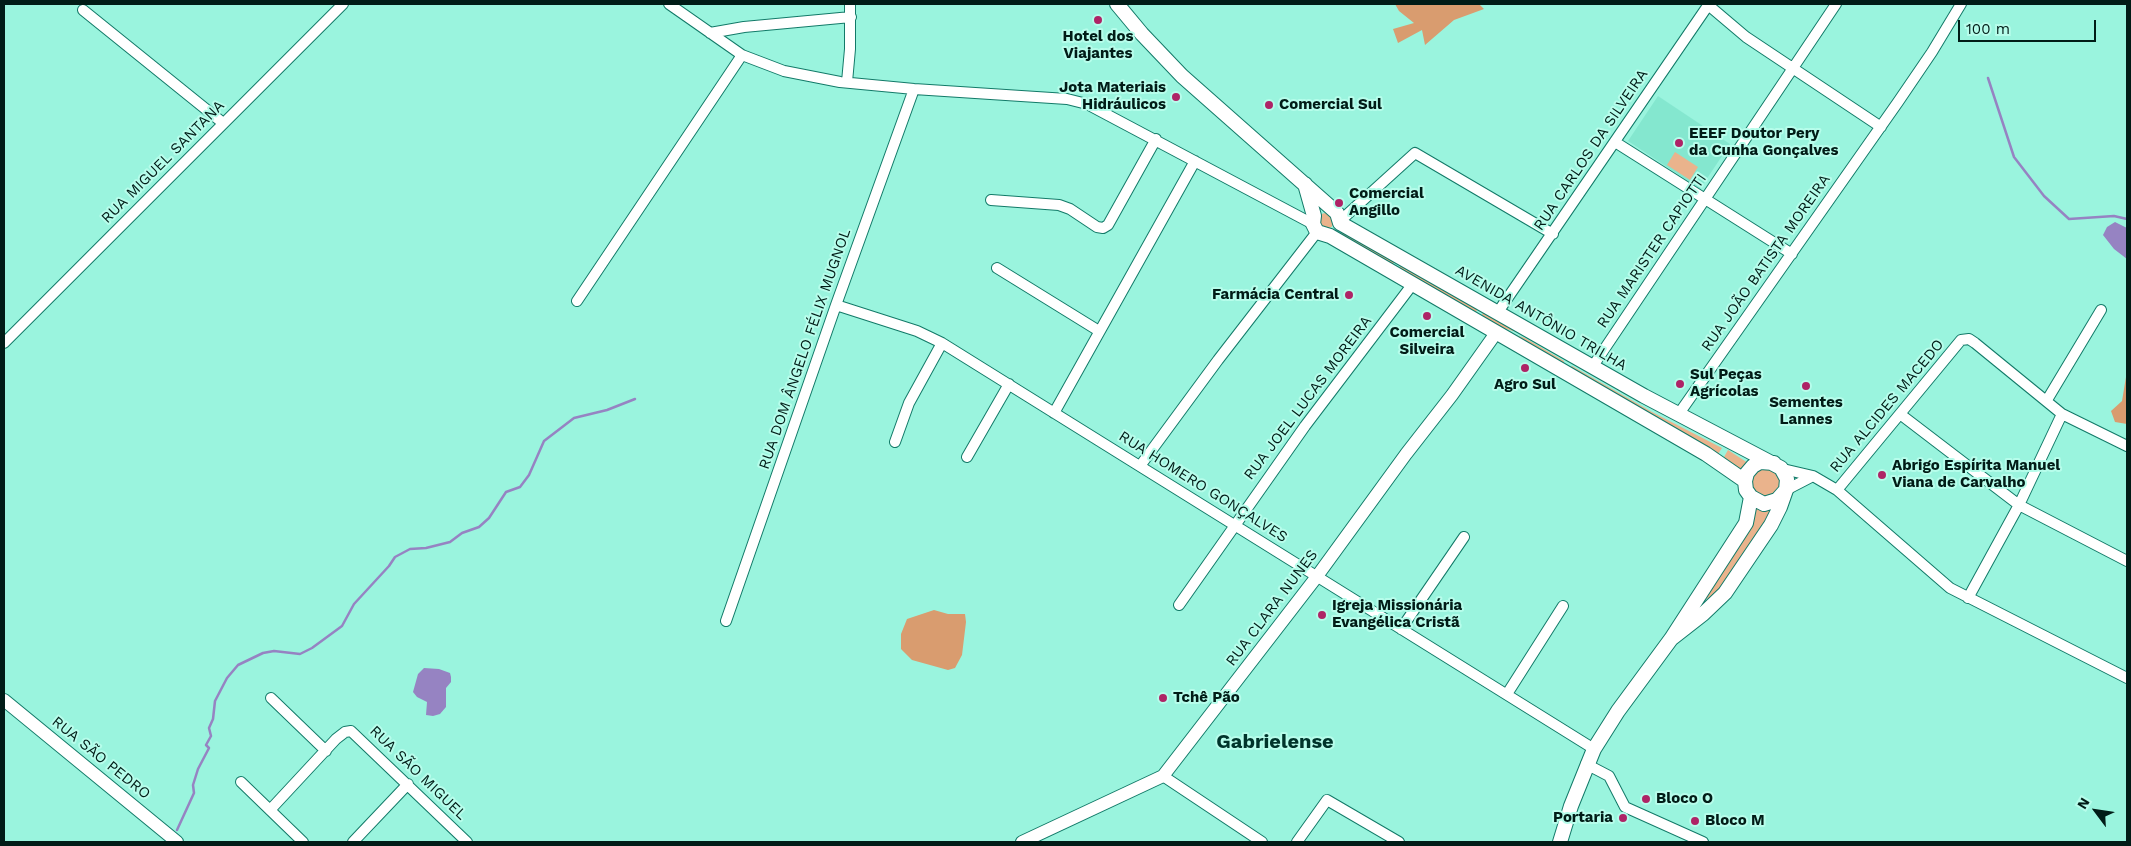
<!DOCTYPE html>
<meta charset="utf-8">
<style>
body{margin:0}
#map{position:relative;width:2131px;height:846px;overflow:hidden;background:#9af4de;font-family:"Work Sans",sans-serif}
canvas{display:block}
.frame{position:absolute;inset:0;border:5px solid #011c17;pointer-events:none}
.north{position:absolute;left:2071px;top:786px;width:50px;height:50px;-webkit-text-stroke:4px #b7fdeb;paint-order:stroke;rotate:301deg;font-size:14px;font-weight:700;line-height:20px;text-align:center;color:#011c17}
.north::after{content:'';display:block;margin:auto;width:18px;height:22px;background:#011c17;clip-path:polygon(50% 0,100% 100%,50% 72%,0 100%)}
.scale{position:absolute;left:1958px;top:20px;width:138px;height:22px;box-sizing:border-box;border:2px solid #011c17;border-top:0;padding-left:6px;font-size:15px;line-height:18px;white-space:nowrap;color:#011c17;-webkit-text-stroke:4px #b7fdeb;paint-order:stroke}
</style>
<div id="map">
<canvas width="2131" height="846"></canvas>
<div class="frame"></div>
<div class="north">N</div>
<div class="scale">100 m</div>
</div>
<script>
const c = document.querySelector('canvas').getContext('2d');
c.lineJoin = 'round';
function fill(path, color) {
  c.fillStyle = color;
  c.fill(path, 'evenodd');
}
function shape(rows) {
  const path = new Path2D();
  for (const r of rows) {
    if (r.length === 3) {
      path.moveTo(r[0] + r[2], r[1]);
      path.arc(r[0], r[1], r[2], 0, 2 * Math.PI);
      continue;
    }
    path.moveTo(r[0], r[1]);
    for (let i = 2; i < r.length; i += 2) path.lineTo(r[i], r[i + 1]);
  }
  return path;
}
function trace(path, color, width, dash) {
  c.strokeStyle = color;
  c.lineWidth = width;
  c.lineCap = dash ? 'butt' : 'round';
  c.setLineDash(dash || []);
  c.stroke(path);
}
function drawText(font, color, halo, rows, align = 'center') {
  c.font = font + ' "Work Sans",sans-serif';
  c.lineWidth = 4;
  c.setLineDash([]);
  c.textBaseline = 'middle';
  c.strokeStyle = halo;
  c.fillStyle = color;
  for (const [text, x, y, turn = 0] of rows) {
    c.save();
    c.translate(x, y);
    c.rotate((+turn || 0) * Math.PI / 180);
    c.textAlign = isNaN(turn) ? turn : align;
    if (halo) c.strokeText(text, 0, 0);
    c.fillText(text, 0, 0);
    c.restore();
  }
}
const built = shape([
 [1658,96,1730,144,1700,189,1628,141]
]);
const green = shape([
 [1675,152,1698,167,1690,180,1667,165],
 [1326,221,8],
 [1343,231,1395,261,1393,264,1341,234],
 [1401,264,1478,308,1476,312,1399,268],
 [1483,312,1520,333,1503,328,1482,315],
 [1506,332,1525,338,1564,361,1564,364],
 [1572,366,1652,412,1722,448,1718,454,1569,368],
 [1728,450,1748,463,1743,472,1724,457],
 [1766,482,14],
 [1775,505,1721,590,1697,605,1755,506]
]);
const forest = shape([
 [1395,4,1479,4,1484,9,1454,20,1425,45,1422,30,1398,43,1393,29,1414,23,1399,11],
 [2127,371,2127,424,2115,422,2111,411,2122,401],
 [934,610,948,614,965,614,966,622,962,655,955,668,948,670,912,660,901,649,901,634,907,619]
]);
const water = shape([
 [2115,222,2127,228,2127,259,2114,249,2103,235,2107,227],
 [424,668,439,669,450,673,451,677,451,682,446,688,446,707,440,714,433,716,426,715,427,702,417,697,413,692,418,674]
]);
const stream = shape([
 [1988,78,2014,157,2044,196,2069,219,2114,216,2127,219],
 [177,830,194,793,193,785,198,769,209,748,206,745,211,736,209,728,213,719,215,701,227,678,238,665,263,653,274,651,300,654,312,648,342,626,354,604,389,566,395,557,410,549,426,548,450,542,462,533,479,527,489,518,506,492,520,487,529,475,544,441,574,418,607,410,635,399]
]);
const minor = shape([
 [669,4,742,55,784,71,840,82,914,89,1067,99,1087,104,1313,224],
 [1707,4,1746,37,1881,127],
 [83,10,223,123],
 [710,33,744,27,851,17],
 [847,82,850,49,850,4],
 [1615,142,1792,254],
 [991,200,1059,205,1070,209,1097,227,1103,228,1108,225,1156,139],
 [1340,221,1415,153,1553,234],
 [997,268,1099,331],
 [577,301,742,55],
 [836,305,917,331,942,343,1594,749],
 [1498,312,1709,4],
 [4,343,343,4],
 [1593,366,1836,4],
 [2047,400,2101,310],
 [1054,413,1195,161],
 [1900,414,2019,505,2127,561],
 [1678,415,1898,102,1932,52,1961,4],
 [895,442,909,403,942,343],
 [967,457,1009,384],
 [1140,466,1218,360,1317,232],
 [1783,469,1813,476,1837,490,1950,588,2127,678],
 [1786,490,1813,476],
 [1837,490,1961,340,1969,339,1975,343,2062,414,2127,446],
 [1968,598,2019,505,2062,414],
 [1179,605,1305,426,1412,285],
 [726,621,836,305,914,89],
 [1401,629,1464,537],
 [1507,694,1563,606],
 [271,698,326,751],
 [1586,764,1609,776,1625,807,1703,842],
 [1163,776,1262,842],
 [241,782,303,842],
 [270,810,336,739,345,732,351,731,467,842],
 [353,842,408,784],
 [1297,842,1327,800,1399,842]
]);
const tertiary = shape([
 [4,700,177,842],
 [1022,842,1163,776,1315,579,1406,454,1452,395,1496,333]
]);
const secondary = shape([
 [1117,4,1142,34,1182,76,1337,213,1340,223],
 [1305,184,1314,216,1313,224,1317,232,1330,236,1706,454,1745,481],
 [1340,223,1644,396,1781,468,1787,479,1786,490,1780,507,1771,525,1725,593,1703,614,1671,639],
 [1774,463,1760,462,1753,466,1747,473,1745,481,1746,490,1751,497,1764,504,1777,500,1785,491],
 [1560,842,1571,806,1594,749,1618,711,1671,639,1746,523,1751,497]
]);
const markers = [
 [1098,20,5,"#ae2466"],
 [1176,97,5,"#ae2466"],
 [1269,105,5,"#ae2466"],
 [1679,143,5,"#ae2466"],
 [1339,203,5,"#ae2466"],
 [1349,295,5,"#ae2466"],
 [1427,316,5,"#ae2466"],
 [1525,368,5,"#ae2466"],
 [1680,384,5,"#ae2466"],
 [1806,386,5,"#ae2466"],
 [1882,475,5,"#ae2466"],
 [1322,615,5,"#ae2466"],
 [1163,698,5,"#ae2466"],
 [1646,799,5,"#ae2466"],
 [1623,818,5,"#ae2466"],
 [1695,821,5,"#ae2466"]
];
const poiNames = [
 ["Hotel dos",1098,37,"center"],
 ["Viajantes",1098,54,"center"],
 ["Jota Materiais",1166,88,"right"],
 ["Hidráulicos",1166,105,"right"],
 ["Comercial Sul",1279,105],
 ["EEEF Doutor Pery",1689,134],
 ["da Cunha Gonçalves",1689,151],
 ["Comercial",1349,194],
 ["Angillo",1349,211],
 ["Farmácia Central",1339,295,"right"],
 ["Comercial",1427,333,"center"],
 ["Silveira",1427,350,"center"],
 ["Sul Peças",1690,375],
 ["Agrícolas",1690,392],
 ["Agro Sul",1525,385,"center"],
 ["Sementes",1806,403,"center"],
 ["Lannes",1806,420,"center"],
 ["Abrigo Espírita Manuel",1892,466],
 ["Viana de Carvalho",1892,483],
 ["Igreja Missionária",1332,606],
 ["Evangélica Cristã",1332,623],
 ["Tchê Pão",1173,698],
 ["Bloco O",1656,799],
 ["Portaria",1613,818,"right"],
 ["Bloco M",1705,821]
];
const streetNames = [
 ["RUA CARLOS DA SILVEIRA",1591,150,-56],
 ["RUA MIGUEL SANTANA",163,162,-45],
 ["RUA MARISTER CAPIOTTI",1652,251,-56],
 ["RUA JOÃO BATISTA MOREIRA",1766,263,-55],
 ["AVENIDA ANTÔNIO TRILHA",1541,318,30],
 ["RUA DOM ÂNGELO FÉLIX MUGNOL",805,349,-71],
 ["RUA JOEL LUCAS MOREIRA",1308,398,-53],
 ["RUA ALCIDES MACEDO",1887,406,-50],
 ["RUA HOMERO GONÇALVES",1203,487,32],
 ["RUA CLARA NUNES",1272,608,-53],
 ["RUA SÃO PEDRO",101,758,39],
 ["RUA SÃO MIGUEL",418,773,44]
];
const districtNames = [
 ["Gabrielense",1275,742]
];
fill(built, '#84e7cf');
fill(green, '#eab38c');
fill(forest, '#d99c6f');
fill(water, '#9683c2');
trace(stream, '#9683c2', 2.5);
trace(minor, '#127a68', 12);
trace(tertiary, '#127a68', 14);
trace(secondary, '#127a68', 16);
trace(minor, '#fff', 10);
trace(tertiary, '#fff', 12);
trace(secondary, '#fff', 14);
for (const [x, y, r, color] of markers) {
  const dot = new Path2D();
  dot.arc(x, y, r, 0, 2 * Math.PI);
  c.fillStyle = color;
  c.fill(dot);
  trace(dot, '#b7fdeb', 2);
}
drawText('bold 15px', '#011c17', '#b7fdeb', poiNames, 'left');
drawText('15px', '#011c17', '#b7fdeb', streetNames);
drawText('bold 20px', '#00342b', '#b7fdeb', districtNames);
</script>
